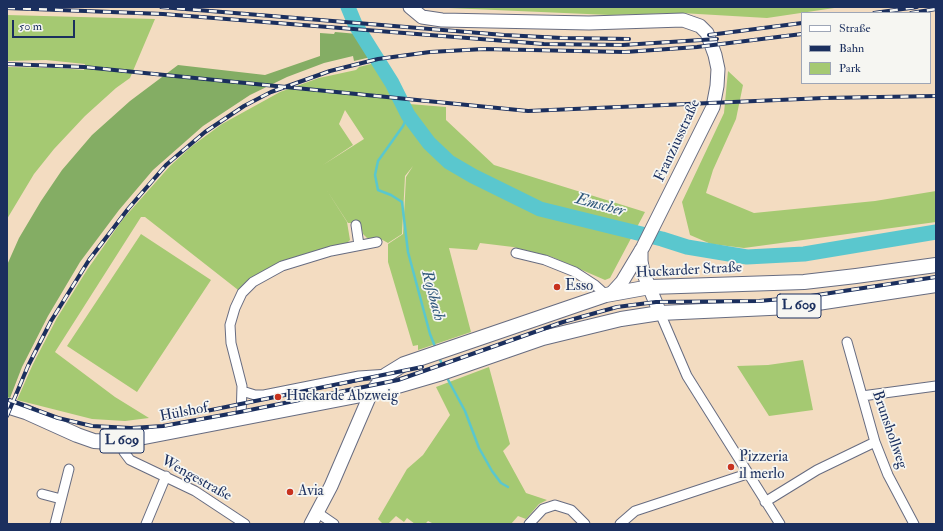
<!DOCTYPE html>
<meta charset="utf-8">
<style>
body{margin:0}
#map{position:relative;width:943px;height:531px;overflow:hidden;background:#f3dcc1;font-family:"IM FELL Double Pica",serif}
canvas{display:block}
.frame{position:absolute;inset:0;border:8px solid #1b2f5e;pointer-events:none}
.legend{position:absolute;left:801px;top:12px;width:130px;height:72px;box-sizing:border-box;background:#f6f6f2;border:1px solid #9ea6b7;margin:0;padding:5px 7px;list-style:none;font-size:12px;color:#1b2f5e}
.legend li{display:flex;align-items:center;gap:8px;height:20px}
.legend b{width:20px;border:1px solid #9ea6b7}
.scale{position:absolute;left:12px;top:20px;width:63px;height:18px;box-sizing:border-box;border:2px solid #1b2f5e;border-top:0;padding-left:5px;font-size:12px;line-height:14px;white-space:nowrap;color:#1b2f5e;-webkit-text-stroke:3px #f6f6f2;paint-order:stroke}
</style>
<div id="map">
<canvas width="943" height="531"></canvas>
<div class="frame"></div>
<ul class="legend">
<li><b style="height:5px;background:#fff"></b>Straße</li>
<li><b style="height:5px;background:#1b2f5e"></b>Bahn</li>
<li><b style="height:11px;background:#a5c972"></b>Park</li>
</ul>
<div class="scale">50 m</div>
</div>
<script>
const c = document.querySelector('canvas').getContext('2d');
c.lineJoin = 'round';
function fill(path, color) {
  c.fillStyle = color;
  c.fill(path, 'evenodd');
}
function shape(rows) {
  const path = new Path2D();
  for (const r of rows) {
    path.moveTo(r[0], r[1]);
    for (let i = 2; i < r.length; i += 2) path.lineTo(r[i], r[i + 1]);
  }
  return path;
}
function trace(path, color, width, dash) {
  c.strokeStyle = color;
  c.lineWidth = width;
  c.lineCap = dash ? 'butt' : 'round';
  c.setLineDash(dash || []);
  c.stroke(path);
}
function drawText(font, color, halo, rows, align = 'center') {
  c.font = font + ' "IM FELL Double Pica",serif';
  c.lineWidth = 3.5;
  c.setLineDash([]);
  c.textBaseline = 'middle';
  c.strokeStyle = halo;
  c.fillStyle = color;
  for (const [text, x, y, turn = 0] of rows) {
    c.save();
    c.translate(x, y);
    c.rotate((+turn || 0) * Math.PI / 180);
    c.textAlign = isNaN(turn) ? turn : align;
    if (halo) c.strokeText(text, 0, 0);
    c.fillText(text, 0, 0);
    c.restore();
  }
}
const green = shape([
 [426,7,841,7,767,18,681,13,610,15],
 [7,15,155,19,130,78,116,88,85,116,54,149,34,174,7,219,7,67,59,68,84,70,85,64,46,60,7,61],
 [375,63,397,103,446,107,446,120,494,165,645,212,610,278,605,280,552,257,513,247,480,243,477,250,449,248,471,332,418,350,418,345,413,346,388,262,388,244,403,234,406,177,413,166,405,176,402,234,388,243,379,238,367,238,363,234,360,223,348,223,326,189,347,222,350,240,342,248,295,261,242,293,145,217,141,217,55,352,115,397,149,418,125,421,92,419,17,400,33,364,57,318,87,270,123,219,170,166,192,146,222,124,280,92,319,78,356,70,359,67],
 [345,110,364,139,323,165,353,145,339,124],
 [728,71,743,85,736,119,713,170,706,193,754,213,875,201,936,191,936,222,744,248,711,244,690,235,682,202,724,113],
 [141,234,211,280,137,392,67,346],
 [803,360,813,410,769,416,737,366,768,365],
 [489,367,510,444,503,451,526,493,547,500,539,504,526,519,518,516,511,524,434,524,428,521,425,524,415,524,407,518,404,522,396,516,388,524,383,524,378,519,407,469,423,455,450,415,436,387]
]);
const forest = shape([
 [335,32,358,34,371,57,354,61,353,56,324,63,287,77,250,95,203,126,153,170,119,210,80,262,48,316,22,367,10,398,7,397,7,265,19,238,41,201,62,170,92,135,130,101,178,65,265,75,320,56,320,33,334,34]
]);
const stream = shape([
 [408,115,403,126,378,161,375,175,378,190,391,195,402,202,408,252,430,334,436,349],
 [439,357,443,367],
 [446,376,465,411,479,448,492,471,501,483,508,487]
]);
const river = shape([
 [348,7,355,24,392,83,408,115,429,143,449,162,473,176,540,209,662,239,687,247,747,257,804,254,936,232]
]);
const street = shape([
 [356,225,359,245],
 [516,253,545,260,575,272,595,285,606,295],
 [660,313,687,376,780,524],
 [847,342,875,442,888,475,914,524],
 [242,391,255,395,264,395,359,376,389,374],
 [862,396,936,386],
 [241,419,242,386,231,343,230,325,235,308,242,293,253,282,282,266,331,251,377,242],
 [121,441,124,452,130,460,195,491,245,524],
 [42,494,61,499],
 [765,502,817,470,875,442],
 [318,513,334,524],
 [55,524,69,469],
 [146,524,166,476],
 [529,524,543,509,555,505,571,510,585,524],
 [620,524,635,511,747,474]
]);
const secondary = shape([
 [410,7,422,17,442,20,589,23,683,20,700,26,707,33,715,55,718,69,717,86,713,107,643,247,622,282,611,294],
 [641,250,641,261,643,272,660,313],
 [311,524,331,486,371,393]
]);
const primary = shape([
 [371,393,386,375,404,364,606,295,650,287,804,282,856,276,936,265],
 [7,406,26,412,77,435,94,441,110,442,129,440,377,392,442,373,543,338,621,319,660,313,791,307,936,285]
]);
const rail = shape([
 [161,7,504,35,562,38,629,39],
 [7,8,163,14,544,44,623,45,717,39],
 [874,13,917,7],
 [911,13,936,9],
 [709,35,802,23],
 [7,64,84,67,528,111,824,98,936,96],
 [9,400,58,418,92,426,131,428,163,426,240,412,398,380,563,322,617,307,656,302,759,301,804,297,936,277],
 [7,416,28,366,51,321,89,260,128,209,166,165,205,132,244,106,271,92,330,71,378,59,430,52,484,49,625,52,697,47,802,34],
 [167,419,422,367]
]);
const markers = [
 [557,287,4,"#c8321e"],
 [278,397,4,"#c8321e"],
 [731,467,4,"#c8321e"],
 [290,492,4,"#c8321e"]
];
const shields = [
 [799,306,44],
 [122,441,44]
];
const shieldNames = [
 ["L 609",799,306],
 ["L 609",122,441]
];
const streetNames = [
 ["Franziusstraße",678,141,-65],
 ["Huckarder Straße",689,271,-3],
 ["Hülshof",184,413,-11],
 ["Brunshollweg",889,430,71],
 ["Wengestraße",196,479,29]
];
const poiNames = [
 ["Esso",565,287],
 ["Huckarde Abzweig",286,397],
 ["Pizzeria",739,458],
 ["il merlo",739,475],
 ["Avia",298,492]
];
const waterNames = [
 ["Emscher",600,206,15],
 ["Roßbach",432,296,75]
];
fill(green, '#a5c972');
fill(forest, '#84ad64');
trace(stream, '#5ac7ce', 2.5);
trace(river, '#5ac7ce', 15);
trace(street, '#676c81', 11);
trace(secondary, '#676c81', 15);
trace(primary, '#676c81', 16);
trace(street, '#fff', 9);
trace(secondary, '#fff', 13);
trace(primary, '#fff', 14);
trace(rail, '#1b2f5e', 4);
trace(rail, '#f6f6f2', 2.5, [8]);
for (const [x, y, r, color] of markers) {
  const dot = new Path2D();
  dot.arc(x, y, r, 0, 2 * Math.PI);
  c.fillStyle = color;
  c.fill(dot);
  trace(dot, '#f6f6f2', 1.5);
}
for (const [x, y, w] of shields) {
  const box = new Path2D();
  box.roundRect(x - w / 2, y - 12, w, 24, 3);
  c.fillStyle = '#f6f6f2';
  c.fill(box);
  trace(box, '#1b2f5e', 1);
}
drawText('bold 14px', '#1b2f5e', null, shieldNames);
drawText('15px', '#1b2f5e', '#f6f6f2', streetNames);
drawText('15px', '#1b2f5e', '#f6f6f2', poiNames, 'left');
drawText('italic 16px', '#2b557a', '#f6f6f2', waterNames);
</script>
